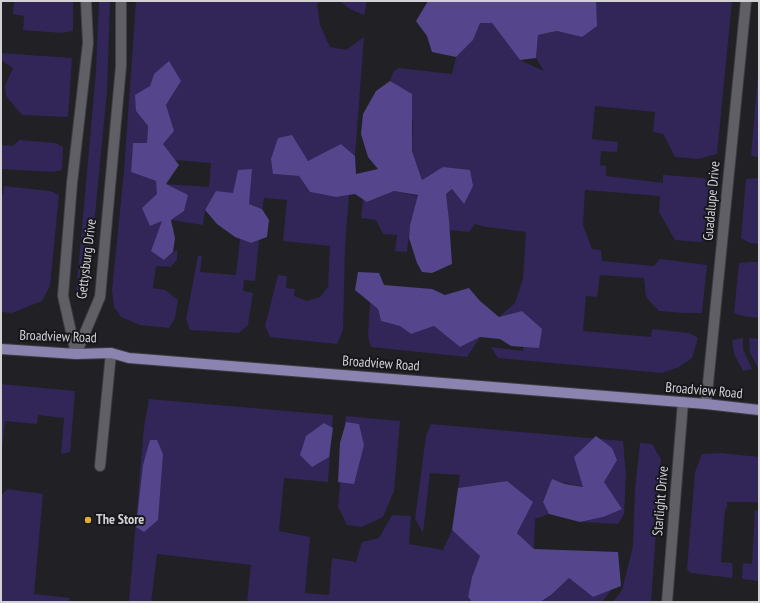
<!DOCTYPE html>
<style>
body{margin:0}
#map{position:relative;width:760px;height:603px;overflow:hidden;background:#202025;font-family:"PT Sans Narrow",sans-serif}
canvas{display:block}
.frame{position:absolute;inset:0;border:2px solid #d2d2d5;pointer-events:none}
</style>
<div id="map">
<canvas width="760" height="603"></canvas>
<div class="frame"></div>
</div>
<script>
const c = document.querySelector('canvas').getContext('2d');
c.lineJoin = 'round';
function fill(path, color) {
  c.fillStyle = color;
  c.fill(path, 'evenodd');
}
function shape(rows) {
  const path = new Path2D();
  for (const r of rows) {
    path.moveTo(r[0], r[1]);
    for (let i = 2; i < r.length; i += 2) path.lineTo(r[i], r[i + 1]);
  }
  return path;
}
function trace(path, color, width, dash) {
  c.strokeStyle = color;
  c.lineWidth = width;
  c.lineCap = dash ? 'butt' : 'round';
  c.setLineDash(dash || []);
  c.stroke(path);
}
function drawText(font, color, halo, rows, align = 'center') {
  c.font = font + ' "PT Sans Narrow",sans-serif';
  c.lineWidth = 4;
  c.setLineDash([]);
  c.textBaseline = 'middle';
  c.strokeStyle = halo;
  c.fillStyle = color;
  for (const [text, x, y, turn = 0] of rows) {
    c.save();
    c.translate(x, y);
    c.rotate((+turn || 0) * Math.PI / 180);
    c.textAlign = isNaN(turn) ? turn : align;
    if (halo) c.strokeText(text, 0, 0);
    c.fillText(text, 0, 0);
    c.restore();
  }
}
const green = shape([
 [14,1,73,1,73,31,62,33,23,30,24,16,13,14],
 [99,1,110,1,107,92,87,296,84,300,80,300,77,298,76,294,96,71],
 [136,1,322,1,317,4,320,25,330,47,346,50,364,37,355,156,341,144,325,154,273,174,299,176,310,192,336,197,349,195,345,247,343,330,337,344,270,337,265,326,278,275,287,276,286,288,295,289,294,296,307,301,320,297,328,287,330,246,283,241,287,200,264,198,262,209,249,204,233,193,205,210,203,225,171,220,184,211,165,184,209,187,211,163,175,160,163,144,173,131,166,105,181,81,154,74,150,86,136,111,148,126,147,144,133,143,131,172,156,181,162,220,164,260,177,250,177,259,171,267,156,266,153,288,165,290,178,300,175,318,169,328,140,325,121,317,114,307,112,290,124,171],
 [340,1,367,1,364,15,350,9],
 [594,1,732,1,717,154,698,159,675,157,663,134,653,132,655,112,595,106,592,139,618,142,617,152,601,151,600,165,606,166,606,176,663,183,663,175,703,178,714,183,708,241,698,242,675,240,659,212,660,196,585,190,583,225,592,249,601,250,602,261,654,266,660,259,707,265,702,313,684,313,659,311,646,297,644,278,600,275,597,297,586,296,583,331,651,337,652,329,689,333,698,338,692,358,679,367,662,373,498,358,491,347,523,351,526,314,522,311,499,317,515,303,523,279,526,232,486,227,475,224,469,232,449,230,449,220,446,194,452,189,464,204,444,167,422,180,412,151,413,122,390,81,393,72,398,68,452,74,456,57,473,40,480,23,492,23,520,60,544,71,536,58,538,35,557,31,582,37],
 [1,53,72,58,68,117,22,115,6,96,5,86,13,68,1,60],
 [759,62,759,157,751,156],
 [19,140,55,143,63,147,62,170,52,172,1,169,1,145,13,146],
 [759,178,759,244,750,243,741,238,746,179],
 [4,186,50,191,59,195,50,286,42,301,12,313,1,312,1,194,3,194],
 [394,191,418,196,410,225,407,252,395,251,397,235,383,234,376,220,361,218,363,199,368,202],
 [240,239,251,243,259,240,255,281,244,280,243,291,253,293,248,325,239,333,190,330,186,319,198,256,202,256,200,272,236,275],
 [749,262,759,262,759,318,743,316,734,313,739,263],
 [370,302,378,309,381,321,400,326,411,334,434,326,460,347,480,337,467,357,371,347,368,336],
 [743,338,743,349,752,369,743,371,734,354,732,340],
 [749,338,759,339,759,370,750,353],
 [1,384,75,391,70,452,61,454,64,418,38,415,37,424,5,421,1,461],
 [149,399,333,415,328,482,284,478,279,531,310,537,305,593,329,595,332,558,356,562,362,542,379,538,392,515,411,516,409,544,443,550,452,530,480,556,472,577,468,597,472,602,247,602,251,565,157,554,151,602,129,602,144,427],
 [346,416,400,421,394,491,383,517,362,527,347,525,338,507],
 [431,424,623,441,626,475,624,514,618,524,580,522,603,517,575,457,584,487,552,480,543,502,549,514,535,519,534,549,517,533,507,481,458,488,460,475,430,473,423,533,415,519,426,436],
 [640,443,652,444,661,459,651,602,613,602,622,590,633,546,635,489],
 [721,453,759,457,759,503,756,502,727,502,727,508,725,509,721,562,732,563,733,571,732,578,691,573,687,569,695,472,702,454],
 [7,489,43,494,34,594,70,598,68,602,1,602,1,496],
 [755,510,759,511,759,581,742,579,743,563,752,564],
 [569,578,593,597,612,589,602,602,540,602,551,595]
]);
const forest = shape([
 [428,1,596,1,597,26,582,37,557,31,538,35,536,58,520,60,492,23,480,23,473,40,456,57,432,52,427,36,416,21],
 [169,61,181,81,166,105,174,131,163,144,179,165,166,184,188,195,184,211,171,220,175,238,173,252,164,260,151,251,162,221,150,226,142,208,157,194,156,181,131,172,133,143,147,143,148,126,136,111,135,95,150,86,154,74],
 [390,81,412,94,412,151,422,180,443,167,470,170,473,186,464,204,452,189,446,194,449,220,452,264,432,273,422,272,417,263,409,238,410,225,418,195,394,191,367,202,355,194,336,197,310,192,299,176,273,174,271,159,278,138,292,135,308,161,341,144,355,156,356,174,378,169,368,157,361,134,363,114,376,91],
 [252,169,249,204,262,209,269,220,267,237,251,243,235,237,217,224,205,210,216,191,233,193,238,170],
 [358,272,379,273,384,285,432,289,445,295,469,288,480,301,499,317,522,311,542,329,539,348,511,346,500,339,480,337,460,347,434,326,411,334,400,326,381,321,378,309,355,290],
 [346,422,359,424,364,445,354,484,338,482,340,443],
 [324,423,333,428,329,457,312,467,300,455,306,436],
 [596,436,612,448,617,460,604,482,622,509,603,517,580,522,549,514,543,502,552,479,565,484,583,487,574,457],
 [150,440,157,440,163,454,158,520,144,532,136,527,143,465],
 [507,481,533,502,517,533,534,549,618,552,621,586,593,597,569,578,551,595,540,602,472,602,468,597,472,577,480,556,452,530,458,488]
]);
const lane = shape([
 [100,466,111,353]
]);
const street = shape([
 [76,354,100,297,121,66,121,1],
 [76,354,63,296,72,183,88,43,86,1],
 [706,404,746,1],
 [667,602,683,402]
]);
const primary = shape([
 [1,349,76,354,111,353,129,358,706,404,759,410]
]);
const markers = [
 [88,520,4,"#e0b034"]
];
const streetNames = [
 ["Guadalupe Drive",712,201,-85],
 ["Gettysburg Drive",87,259,-83],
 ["Broadview Road",58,337,2],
 ["Broadview Road",381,364,4],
 ["Broadview Road",704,391,5],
 ["Starlight Drive",661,501,-85]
];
const poiNames = [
 ["The Store",96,520]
];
fill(green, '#312657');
fill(forest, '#54458d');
trace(lane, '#3e3d42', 12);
trace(street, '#3e3d42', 12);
trace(primary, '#3e3d42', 12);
trace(lane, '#605f66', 10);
trace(street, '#605f66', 10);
trace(primary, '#8b84b0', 10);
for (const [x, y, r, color] of markers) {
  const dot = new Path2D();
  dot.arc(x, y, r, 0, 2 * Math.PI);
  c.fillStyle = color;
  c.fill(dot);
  trace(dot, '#17171b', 1.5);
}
drawText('14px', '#d2d2d5', '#17171b', streetNames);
drawText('bold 14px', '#d2d2d5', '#17171b', poiNames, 'left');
</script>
